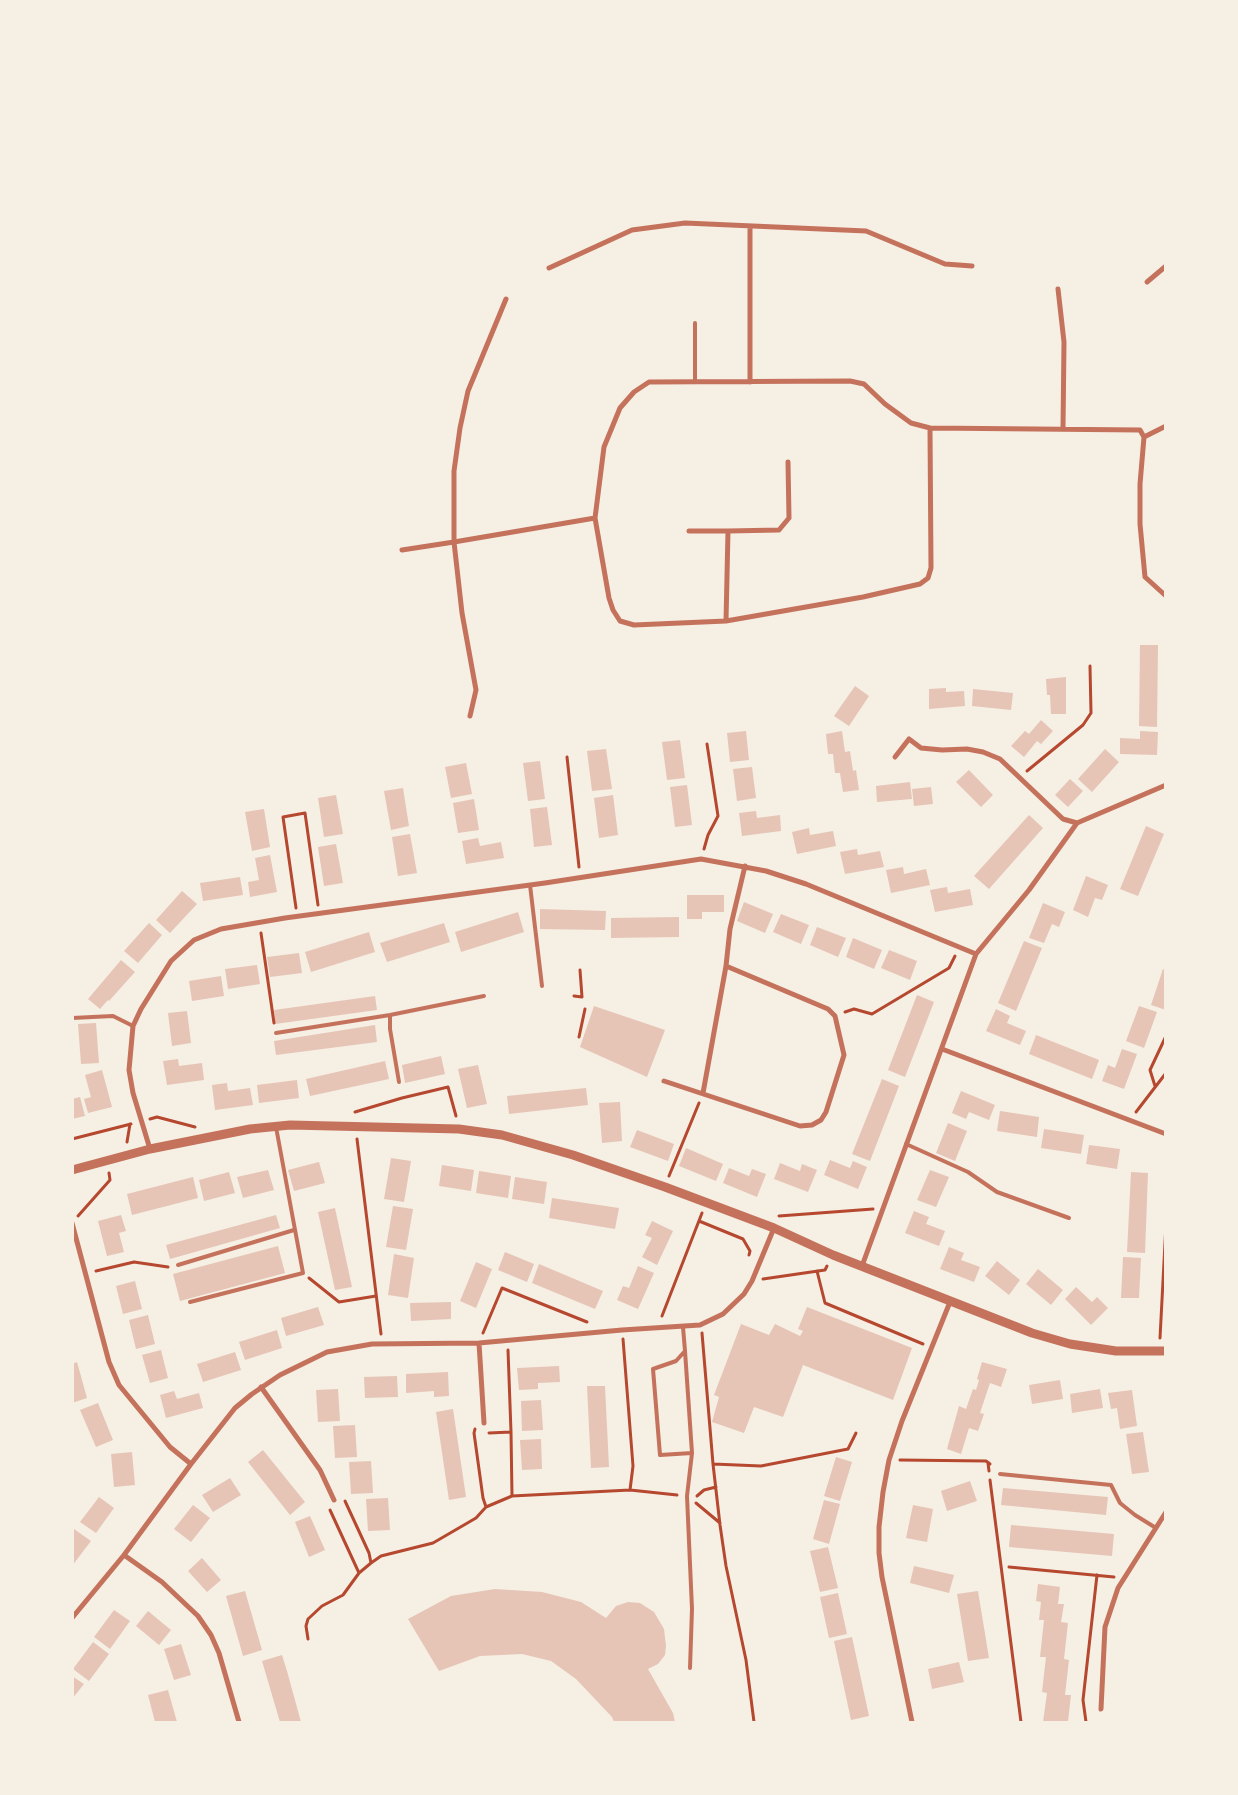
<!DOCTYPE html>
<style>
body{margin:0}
#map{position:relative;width:1238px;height:1795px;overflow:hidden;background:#f6efe4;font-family:"Sofia Sans Condensed",sans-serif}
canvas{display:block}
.frame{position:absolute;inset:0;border:74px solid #f6efe4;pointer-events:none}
</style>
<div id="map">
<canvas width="1238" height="1795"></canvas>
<div class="frame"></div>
</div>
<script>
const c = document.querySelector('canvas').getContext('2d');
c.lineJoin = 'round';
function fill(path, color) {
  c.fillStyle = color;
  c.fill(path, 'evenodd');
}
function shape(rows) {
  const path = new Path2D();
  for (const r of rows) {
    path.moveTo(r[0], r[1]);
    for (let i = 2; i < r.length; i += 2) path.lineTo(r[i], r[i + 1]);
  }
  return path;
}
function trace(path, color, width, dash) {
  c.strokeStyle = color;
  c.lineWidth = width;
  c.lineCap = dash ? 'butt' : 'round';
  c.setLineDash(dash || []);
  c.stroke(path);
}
const building = shape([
 [1140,645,1158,645,1157,727,1139,726],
 [1066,677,1066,714,1051,714,1050,695,1047,695,1046,679],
 [855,686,869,696,849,726,834,716],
 [946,688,946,692,964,691,965,706,929,709,929,689],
 [973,689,1013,693,1011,710,972,706],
 [1041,720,1053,731,1041,744,1037,741,1024,757,1011,746,1025,731,1029,734],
 [746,731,749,760,730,762,727,733],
 [842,731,845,752,850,751,853,771,856,770,859,790,843,792,840,773,835,773,833,754,828,754,826,734],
 [1140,731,1158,732,1157,755,1120,754,1120,738,1140,739],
 [680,740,685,778,667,780,662,742],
 [606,749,612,789,592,791,587,751],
 [1105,749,1119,762,1092,792,1078,779],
 [540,761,545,799,528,801,523,763],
 [466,763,472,794,451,798,445,767],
 [752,767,756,798,737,801,733,769],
 [969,770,993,795,981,807,956,782],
 [1070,779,1083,791,1068,807,1055,795],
 [910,782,912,799,877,802,876,786],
 [687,785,692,825,675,827,670,787],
 [931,787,933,804,914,806,912,789],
 [403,788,409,826,391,830,384,791],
 [336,795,343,834,324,837,318,798],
 [613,795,618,835,599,838,594,798],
 [474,799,479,830,458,833,453,803],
 [547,807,552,845,534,847,530,809],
 [264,809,270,847,252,851,245,812],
 [756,811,757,818,780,815,781,831,742,836,739,813],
 [1029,815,1043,828,989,889,974,876],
 [1146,826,1164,834,1138,896,1120,889],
 [809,828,810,835,833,831,836,846,797,854,792,832],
 [410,834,417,873,398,876,392,837],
 [478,838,480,846,501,842,504,858,466,864,462,841],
 [336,844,343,883,324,886,318,847],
 [857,849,858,855,880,851,884,867,845,874,840,852],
 [270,855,277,892,250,897,248,882,259,880,255,858],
 [903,867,904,874,926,869,930,885,891,893,886,870],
 [1086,876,1108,885,1102,900,1095,898,1088,917,1073,910],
 [240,877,243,895,203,901,200,883],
 [947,887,948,893,970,889,973,905,935,912,930,890],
 [182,891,197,904,170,933,156,920],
 [687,895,724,895,724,912,702,912,702,919,687,919],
 [744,902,773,914,765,933,737,921],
 [1043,903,1065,912,1059,927,1052,924,1044,943,1029,938],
 [540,909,606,911,605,930,540,929],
 [518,912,524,932,461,952,455,932],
 [781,914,809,925,801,944,773,932],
 [679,917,679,937,611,938,611,918],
 [149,923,162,935,138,963,124,951],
 [444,923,450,942,387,962,380,943],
 [817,927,846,938,838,957,810,945],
 [369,932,375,952,311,972,305,952],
 [853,938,882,950,874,969,846,957],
 [1024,941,1042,948,1016,1011,998,1003],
 [889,950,917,961,910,980,881,968],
 [299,953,302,973,270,977,267,957],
 [121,960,135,972,109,1001,108,1000,100,1009,88,999],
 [257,965,260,984,228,989,225,969],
 [1163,969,1166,970,1166,1010,1151,1005],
 [221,976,224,996,192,1001,189,981],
 [917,995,934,1002,905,1077,888,1070],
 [375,996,377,1010,275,1024,274,1010],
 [594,1006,665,1030,647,1077,580,1047],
 [1139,1006,1157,1012,1144,1048,1126,1041],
 [996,1009,1010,1016,1007,1023,1026,1031,1020,1045,986,1031],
 [187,1011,191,1043,172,1046,168,1013],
 [96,1023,99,1063,81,1064,78,1024],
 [375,1025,377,1042,276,1055,274,1041],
 [1036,1035,1099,1060,1092,1079,1029,1054],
 [1122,1049,1137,1054,1124,1089,1102,1081,1108,1065,1115,1068],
 [441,1056,445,1074,405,1083,402,1065],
 [178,1059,179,1066,202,1063,204,1080,167,1085,163,1061],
 [385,1061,389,1079,310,1096,306,1079],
 [478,1065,487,1104,467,1108,458,1069],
 [102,1070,112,1107,88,1113,84,1099,91,1097,85,1075],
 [882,1079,899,1086,870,1161,852,1154],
 [297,1080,299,1098,259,1103,257,1085],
 [227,1083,228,1091,250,1088,253,1105,215,1110,212,1085],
 [586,1088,588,1105,509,1114,507,1096],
 [961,1091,995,1105,989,1120,969,1112,966,1119,952,1113],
 [80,1097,85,1116,72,1119,72,1099],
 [620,1102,622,1141,602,1143,599,1103],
 [1000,1111,1039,1117,1037,1137,997,1131],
 [948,1123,967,1131,955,1161,936,1153],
 [1044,1129,1084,1135,1081,1154,1041,1148],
 [637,1130,674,1144,668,1161,630,1147],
 [1089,1145,1120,1149,1117,1169,1086,1164],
 [686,1148,723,1164,716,1181,679,1166],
 [391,1158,411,1161,404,1202,384,1199],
 [830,1160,850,1168,853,1161,867,1167,858,1189,824,1175],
 [319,1162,325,1183,294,1191,288,1170],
 [780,1163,800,1171,802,1164,817,1170,808,1192,774,1179],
 [442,1165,474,1170,471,1191,439,1186],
 [729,1168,749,1176,752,1169,766,1174,757,1197,723,1183],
 [268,1170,274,1190,243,1198,237,1177],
 [930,1170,949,1177,936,1207,917,1200],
 [479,1171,511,1176,508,1198,476,1193],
 [229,1172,235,1193,204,1201,199,1180],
 [1131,1172,1148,1173,1145,1253,1127,1252],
 [193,1177,198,1198,132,1215,127,1194],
 [515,1177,547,1182,544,1204,512,1199],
 [552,1198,619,1208,615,1229,549,1218],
 [393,1206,413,1209,406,1250,386,1247],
 [335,1208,352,1287,335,1290,318,1212],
 [914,1211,929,1217,926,1224,945,1231,939,1246,905,1233],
 [121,1215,126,1231,119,1233,124,1252,107,1256,98,1221],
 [276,1215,280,1228,170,1259,166,1245],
 [652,1221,673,1231,657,1265,642,1257,652,1238,645,1235],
 [278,1246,285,1273,180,1301,173,1274],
 [949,1247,964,1253,961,1260,980,1267,974,1282,940,1269],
 [505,1252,534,1264,527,1282,498,1270],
 [394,1254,414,1258,408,1298,388,1295],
 [1123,1257,1141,1258,1139,1298,1121,1298],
 [997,1261,1020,1280,1009,1295,985,1276],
 [476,1262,492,1269,476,1308,460,1301],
 [539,1264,603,1291,595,1309,532,1283],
 [638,1266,654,1273,638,1309,617,1300,623,1286,629,1288],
 [1038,1269,1063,1290,1051,1305,1026,1284],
 [135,1281,142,1309,123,1314,116,1286],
 [1076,1287,1092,1302,1097,1297,1108,1308,1091,1325,1065,1299],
 [451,1302,451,1319,411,1321,410,1303],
 [318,1307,324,1325,286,1336,281,1318],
 [807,1307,912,1348,893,1400,803,1365,783,1417,754,1407,744,1433,712,1422,719,1397,714,1395,741,1324,769,1335,775,1324,800,1336,803,1331,798,1329],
 [148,1315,155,1344,136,1349,129,1320],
 [277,1330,282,1348,245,1360,239,1342],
 [161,1350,168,1378,150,1383,142,1355],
 [235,1352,241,1370,203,1382,197,1364],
 [77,1362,87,1398,72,1403,72,1364],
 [982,1362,1007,1369,1001,1387,990,1383,980,1413,984,1414,978,1431,969,1428,961,1454,947,1449,959,1406,966,1409,973,1389,976,1390,979,1380,977,1379],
 [559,1366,560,1382,538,1383,538,1389,519,1390,517,1368],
 [448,1372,449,1396,434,1397,434,1391,406,1393,406,1374],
 [397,1376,398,1397,365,1398,364,1377],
 [1060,1380,1063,1399,1032,1404,1029,1385],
 [587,1386,605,1386,609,1467,591,1468],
 [338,1389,340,1421,318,1422,316,1390],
 [1100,1389,1103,1408,1072,1413,1070,1394],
 [1132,1390,1137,1426,1120,1429,1117,1408,1111,1409,1108,1393],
 [174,1391,177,1399,199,1393,203,1408,166,1418,160,1395],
 [541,1400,543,1430,522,1431,521,1401],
 [98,1403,113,1440,96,1447,80,1410],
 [453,1409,466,1497,449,1500,436,1412],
 [355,1425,357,1457,335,1458,333,1426],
 [1143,1432,1149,1472,1132,1474,1126,1434],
 [541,1439,542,1469,522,1470,520,1440],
 [263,1450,305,1502,290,1515,248,1462],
 [132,1452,135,1485,114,1487,111,1454],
 [836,1457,852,1462,840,1501,824,1496],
 [371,1461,373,1493,351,1494,349,1462],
 [230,1478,241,1495,213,1512,202,1495],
 [970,1481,977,1501,947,1511,941,1491],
 [1003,1488,1108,1497,1106,1515,1001,1505],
 [99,1497,114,1508,96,1533,80,1522],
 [388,1498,390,1530,368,1531,366,1499],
 [824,1500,840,1504,829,1544,813,1539],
 [193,1505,210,1518,191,1542,174,1529],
 [913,1505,933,1509,927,1542,906,1538],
 [310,1516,325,1550,309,1557,295,1522],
 [1011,1525,1114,1534,1112,1556,1009,1547],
 [74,1529,91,1541,72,1566,72,1531],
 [828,1547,838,1588,820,1592,810,1551],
 [202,1558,221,1580,207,1592,188,1571],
 [914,1566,954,1575,949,1593,910,1583],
 [1038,1584,1060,1587,1058,1604,1064,1604,1061,1622,1068,1623,1064,1659,1069,1660,1065,1695,1071,1695,1068,1722,1043,1722,1047,1693,1042,1692,1046,1657,1040,1657,1044,1620,1039,1620,1041,1602,1036,1601],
 [495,1589,542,1592,581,1602,606,1618,616,1606,628,1602,640,1603,654,1612,664,1629,666,1646,665,1655,658,1664,648,1669,673,1713,675,1722,614,1722,612,1717,576,1679,551,1661,522,1654,480,1656,439,1671,408,1619,451,1596],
 [245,1591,262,1650,243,1656,226,1596],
 [978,1591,989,1658,968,1661,957,1594],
 [838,1593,847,1634,829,1638,820,1597],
 [114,1610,130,1621,110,1649,94,1637],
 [148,1611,171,1630,159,1645,136,1626],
 [852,1637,869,1716,851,1720,834,1641],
 [93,1642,109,1654,89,1681,73,1669],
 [181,1644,191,1675,174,1680,164,1649],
 [282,1655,287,1671,301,1722,280,1722,262,1661],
 [959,1662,964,1682,932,1689,928,1669],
 [72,1676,84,1684,72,1699],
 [168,1690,177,1722,155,1722,148,1695]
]);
const path = shape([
 [567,757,579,867],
 [1027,771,1083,725,1091,713,1090,666],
 [704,849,708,835,718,816,707,744],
 [296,908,283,817,305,813,318,905],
 [261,933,274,1023],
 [574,996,582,997,580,970],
 [845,1012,854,1009,872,1014,949,968,955,956],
 [579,1037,585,1009],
 [1155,1086,1150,1070,1166,1036],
 [355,1112,402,1098,448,1087,456,1116],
 [1136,1112,1166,1073],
 [150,1119,157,1117,195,1127],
 [72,1139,131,1124],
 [357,1139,381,1334],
 [127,1142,130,1124],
 [669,1176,699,1103],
 [78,1216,110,1180,109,1173],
 [779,1216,873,1209],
 [699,1221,743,1239,750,1251,749,1255],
 [96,1271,134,1262,168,1267],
 [817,1271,825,1303,923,1344],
 [309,1278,339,1302,376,1296],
 [763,1279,825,1270,827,1266],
 [662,1316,702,1213],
 [483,1333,502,1288,587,1322],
 [702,1333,713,1464,720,1525,726,1566,746,1660,754,1722],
 [1160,1338,1166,1224],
 [623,1339,633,1466,630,1490],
 [508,1350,511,1432],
 [475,1429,474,1433,483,1498,486,1507],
 [489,1433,511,1432,512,1496,630,1490,677,1495],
 [900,1460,986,1461,990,1464],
 [988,1463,989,1471],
 [713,1464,761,1466,848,1449,856,1433],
 [990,1480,1021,1722],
 [697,1496,704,1490,716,1487],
 [345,1501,369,1553,371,1563],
 [696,1503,720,1523],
 [330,1510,359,1573],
 [1009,1567,1114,1577],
 [308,1639,306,1626,308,1619,322,1606,343,1595,359,1573,371,1563,381,1556,433,1543,476,1518,486,1507,512,1496],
 [1086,1722,1083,1700,1097,1575]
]);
const service = shape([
 [695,323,695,382],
 [530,885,542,986],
 [390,1015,390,1029,399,1082],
 [72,1018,113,1016,133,1026],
 [276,1033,390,1015,484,996],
 [906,1144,968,1172,997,1192,1069,1218],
 [178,1265,294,1230],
 [190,1302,303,1273,276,1127],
 [683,1327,685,1351,692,1453,660,1455,653,1369,676,1361,685,1351],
 [1000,1474,1111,1485,1120,1503,1135,1515,1156,1528],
 [690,1668,692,1609,687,1496,692,1453]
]);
const minor = shape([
 [750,227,750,382],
 [549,268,632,230,685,223,866,231,945,264,972,266],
 [1147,282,1166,266],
 [1058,289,1064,342,1063,429],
 [1166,426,1144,437,1140,484,1140,524,1145,577,1166,596],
 [930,428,931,568,928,578,920,584,863,597,726,621,634,625,620,621,613,610,609,598,595,518,604,447,620,408,634,392,649,382,850,381,864,384,885,404,911,423,930,428,1140,430,1144,437],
 [689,531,728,531,726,621],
 [728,531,779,530,789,518,788,462],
 [402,550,454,542,454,471,460,428,468,391,506,299],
 [470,716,476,690,462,613,454,542,595,518],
 [895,757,909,739,921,748,942,750,967,749,983,752,1000,759,1063,819,1077,823],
 [942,1049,1166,1134],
 [664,1081,800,1126,812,1125,821,1120,826,1112,844,1055,835,1016,828,1009,726,966],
 [703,1093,726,966,730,929,745,866],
 [150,1149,133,1093,129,1070,133,1026,141,1009,171,961,194,940,221,929,285,918,545,883,701,859,766,871,806,884,976,954],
 [72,1223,109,1362,119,1385,170,1447,191,1464],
 [862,1266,976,954,1029,890,1077,823,1166,785],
 [479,1343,484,1423],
 [261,1387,320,1470,334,1500],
 [124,1555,162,1582,198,1616,211,1635,219,1653,239,1722],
 [72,1618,124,1555,191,1464,235,1408,252,1394,280,1375,327,1352,372,1344,479,1343,622,1330,700,1325,723,1314,744,1294,752,1281,774,1228],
 [1101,1709,1105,1627,1118,1588,1166,1512],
 [912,1722,882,1577,879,1553,879,1527,883,1492,889,1460,902,1421,950,1302]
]);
const tertiary = shape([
 [72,1170,150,1149,250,1129,290,1125,459,1129,502,1135,573,1155,665,1187,774,1228,833,1255,1032,1333,1070,1344,1116,1351,1166,1351]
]);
fill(building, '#e6c5b7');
trace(path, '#b5482f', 3);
trace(service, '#c5725c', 4);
trace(minor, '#c5725c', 5);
trace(tertiary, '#c5725c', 9);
</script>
